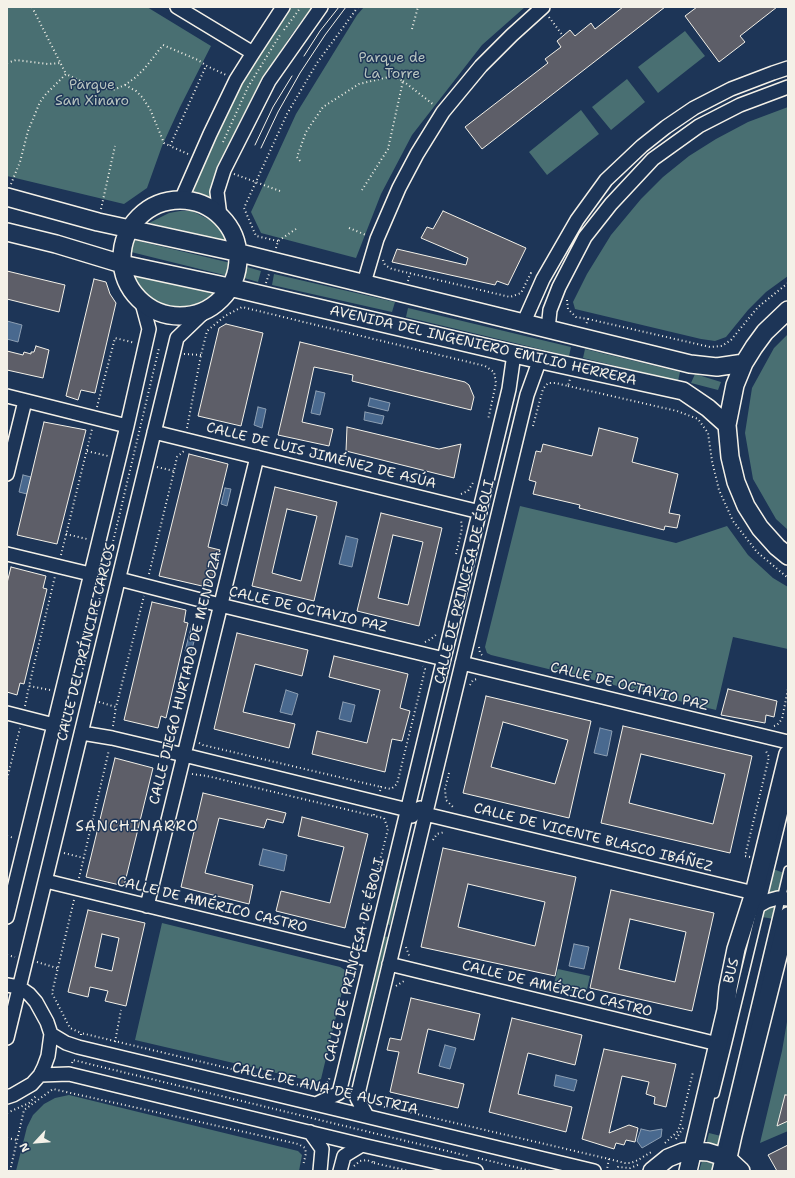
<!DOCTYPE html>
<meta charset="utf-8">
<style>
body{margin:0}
#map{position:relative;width:795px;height:1178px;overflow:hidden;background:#1d3557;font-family:"Shantell Sans",sans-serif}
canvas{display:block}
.frame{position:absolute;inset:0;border:8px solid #f4f1e8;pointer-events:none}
.north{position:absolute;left:16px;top:1122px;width:40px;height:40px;-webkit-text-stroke:3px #1d3557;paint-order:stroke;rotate:244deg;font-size:11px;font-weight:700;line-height:16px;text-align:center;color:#f4f1e8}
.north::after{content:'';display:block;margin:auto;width:14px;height:18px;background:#f4f1e8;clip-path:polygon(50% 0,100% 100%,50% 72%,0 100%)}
</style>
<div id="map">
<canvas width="795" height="1178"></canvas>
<div class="frame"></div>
<div class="north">N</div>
</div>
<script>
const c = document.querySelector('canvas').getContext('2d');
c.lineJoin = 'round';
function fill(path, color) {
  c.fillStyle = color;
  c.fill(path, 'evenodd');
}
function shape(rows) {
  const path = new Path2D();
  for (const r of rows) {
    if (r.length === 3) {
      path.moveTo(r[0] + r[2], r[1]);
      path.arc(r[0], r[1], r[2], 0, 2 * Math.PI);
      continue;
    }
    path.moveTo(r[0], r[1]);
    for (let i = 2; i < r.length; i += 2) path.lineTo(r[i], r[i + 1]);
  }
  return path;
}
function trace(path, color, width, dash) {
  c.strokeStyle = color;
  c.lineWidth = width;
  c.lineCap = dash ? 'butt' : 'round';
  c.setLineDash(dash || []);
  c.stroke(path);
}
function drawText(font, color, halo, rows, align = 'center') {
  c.font = font + ' "Shantell Sans",sans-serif';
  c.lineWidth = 3;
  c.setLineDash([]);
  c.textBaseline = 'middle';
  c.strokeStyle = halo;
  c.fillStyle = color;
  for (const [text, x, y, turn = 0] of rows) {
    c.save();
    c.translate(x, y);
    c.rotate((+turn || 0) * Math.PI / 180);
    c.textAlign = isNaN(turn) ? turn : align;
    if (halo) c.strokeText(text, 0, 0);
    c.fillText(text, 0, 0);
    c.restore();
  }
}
const green = shape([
 [7,7,147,7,211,46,180,107,162,146,147,188,124,204,7,176],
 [289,7,312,7,289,38,257,90,238,125,209,198,193,193,205,159,228,108,251,65],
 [364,7,525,7,482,45,412,135,381,194,356,258,261,233,251,212,296,114,357,15],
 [685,31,705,56,658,93,638,67],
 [627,79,645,102,611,130,592,107],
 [788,107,788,276,766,292,748,310,726,337,715,341,701,339,575,309,573,302,587,274,611,235,641,199,663,177,689,156,716,139,748,122],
 [581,110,599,134,547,175,529,152],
 [180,211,192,211,212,221,221,229,227,241,149,223,169,213],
 [134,240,231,263,228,276,131,252],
 [247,267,261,271,258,282,244,278],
 [274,274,395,302,392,312,272,285],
 [134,275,215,293,205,301,192,307,178,308,163,304,152,299,143,291,137,282],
 [408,308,571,347,569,356,406,317],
 [788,334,788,530,776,519,753,479,745,433,752,388,774,348],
 [585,349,680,372,678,381,583,358],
 [695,374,721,382,718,390,691,383],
 [520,506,676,543,727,526,748,555,773,578,788,587,788,649,733,637,716,710,491,655,487,653,485,647],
 [773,869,784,873,779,894,766,897],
 [397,876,401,882,390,925,386,924],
 [777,903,774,919,762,917,755,948,754,948,763,912],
 [162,923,340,967,345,970,346,975,321,1079,315,1082,135,1040],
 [382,936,388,937,354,1071,350,1070],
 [558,969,590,976,586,994,553,987],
 [788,1016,788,1131,760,1143,782,1051],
 [69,1095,298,1151,302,1155,299,1171,16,1171,27,1127,33,1115,44,1104,55,1098],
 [709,1133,721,1136,718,1148,706,1145],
 [702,1161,714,1164,712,1171,699,1171]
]);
const water = shape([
 [7,321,22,325,18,342,7,339,7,321],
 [316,391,325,393,320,415,311,413,316,391],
 [370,398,390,403,388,411,368,406,370,398],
 [258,407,266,409,262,428,254,425,258,407],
 [365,412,384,416,382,424,364,420,365,412],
 [23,475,31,477,27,494,19,492,23,475],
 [225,488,231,489,227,506,221,504,225,488],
 [346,536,358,539,352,567,339,564,346,536],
 [191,628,197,630,191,653,185,651,191,628],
 [286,690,298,694,292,715,280,712,286,690],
 [343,702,355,705,351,722,339,719,343,702],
 [600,728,612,731,607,756,594,753,600,728],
 [263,849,287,855,284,871,259,865,263,849],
 [574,944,589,947,584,969,569,966,574,944],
 [445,1045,456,1048,450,1069,439,1066,445,1045],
 [556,1075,577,1080,574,1091,554,1086,556,1075],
 [641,1129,650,1131,662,1129,661,1137,642,1148,637,1141,641,1129]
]);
const building = shape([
 [623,7,665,7,482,149,465,127,548,63,545,59,561,47,557,41,570,30,575,36,591,23,595,29,623,7],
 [697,7,777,7,740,36,745,42,719,62,685,16,697,7],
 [443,211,526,248,508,285,497,281,495,285,392,262,397,249,466,265,468,258,421,238,427,227,433,229,443,211],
 [7,271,65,285,59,312,7,299,7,271],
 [94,279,106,282,110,294,116,303,95,393,81,390,78,400,66,396,94,279],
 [226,324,263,333,241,426,198,416,219,328,226,324],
 [300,342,465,382,469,385,474,397,471,410,352,381,353,375,314,367,302,422,333,429,329,446,278,435,300,342],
 [36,346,49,350,43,378,7,370,7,351,23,355,24,352,31,354,31,352,34,352,36,346],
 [44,422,86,430,57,544,17,535,44,422],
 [347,427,439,449,461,444,454,478,346,451,347,427],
 [599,428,638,438,632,462,678,474,669,513,680,515,677,528,665,526,664,530,579,508,580,505,533,494,536,482,529,480,536,451,541,452,543,444,592,456,599,428],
 [189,454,228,464,208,547,220,550,212,579,210,582,202,586,159,576,189,454],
 [275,487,337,502,314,601,252,586,275,487],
 [287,509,317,516,301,581,272,573,287,509],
 [381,513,442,528,419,626,357,611,381,513],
 [393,535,423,542,408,605,378,598,393,535],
 [11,567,46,576,43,588,47,589,24,684,20,683,17,695,7,692,7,583,11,567],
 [152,602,186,610,184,622,188,623,166,718,161,716,158,728,124,720,152,602],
 [237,633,308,650,302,676,255,664,243,712,295,724,289,748,214,729,237,633],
 [334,656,408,674,400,708,410,711,402,741,392,739,385,772,312,754,317,731,367,743,380,690,329,677,334,656],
 [728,689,777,701,774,717,766,715,765,723,721,715,728,689],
 [486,696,591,721,569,818,463,793,486,696],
 [503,722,568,740,555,784,491,767,503,722],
 [623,726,752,756,730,853,601,823,623,726],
 [641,754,725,774,713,824,629,803,641,754],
 [115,758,153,768,124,886,86,877,115,758],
 [203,793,286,813,283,823,267,819,264,828,219,818,205,873,253,885,249,904,181,887,203,793],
 [302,817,368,834,345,928,276,911,281,891,330,903,344,847,298,836,302,817],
 [443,848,576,877,555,976,421,947,443,848],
 [468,884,545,902,535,946,458,927,468,884],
 [611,890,714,913,692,1011,590,988,611,890],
 [630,919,686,932,675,982,619,969,630,919],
 [88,910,145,923,126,1006,105,1001,108,991,90,987,88,997,68,992,88,910],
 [102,934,119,938,112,971,95,967,102,934],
 [411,998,480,1014,474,1040,428,1029,418,1073,464,1084,458,1108,390,1092,399,1052,387,1050,390,1038,401,1040,411,998],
 [512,1018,582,1035,575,1065,528,1053,518,1094,572,1107,566,1132,489,1112,512,1018],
 [604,1049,676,1064,666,1107,654,1104,655,1097,646,1094,649,1082,622,1076,609,1133,629,1125,638,1128,635,1142,626,1140,624,1145,616,1143,614,1149,582,1139,604,1049],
 [785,1095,788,1095,788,1121,777,1126,785,1095],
 [788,1145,788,1171,777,1171,768,1155,788,1145]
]);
const path = shape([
 [32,7,66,74],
 [549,17,563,36],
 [412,29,418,7],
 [284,30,301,7],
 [7,63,16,60,48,64,60,63],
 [390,67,393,76],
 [403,81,434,105],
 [125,85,136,91,142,97,150,109,164,143,170,146],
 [223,142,248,87,280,35],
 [188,154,170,146,206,66],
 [300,161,297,157,306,132,323,107,359,84,393,76,403,81,388,149,362,190],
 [234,174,280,191],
 [11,184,20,162,28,131,40,102,46,94,66,74,87,84,113,90,125,85,136,77,145,68,163,45,198,60,207,66,226,75],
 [101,209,115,146],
 [349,228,366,235],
 [278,241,256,236,244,208,287,114,317,63,358,7],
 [276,248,278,241,296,229],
 [383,260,385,265,392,269,510,297,521,293,531,273,533,274],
 [408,281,410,273],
 [266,283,269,274],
 [567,300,568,309,576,317,588,319,586,325],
 [588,319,710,347,722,346,731,340,758,307,788,283],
 [184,354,201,355],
 [568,386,677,411,698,419,708,433,712,461,719,490,733,521,757,552,788,578],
 [97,407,115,338,135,343],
 [533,426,543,389,548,383,556,383,568,386,570,379],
 [187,428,201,355,207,331,225,316,242,307,485,366,494,372,496,383,488,420],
 [87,451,108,456],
 [157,467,174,471],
 [461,494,468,491,474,481],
 [66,534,87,539],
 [456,554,462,528,461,520],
 [61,555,92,429],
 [149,574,174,471,177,457,184,451],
 [425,642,431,639,438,633],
 [479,647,480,653,482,655],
 [80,681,159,348],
 [470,685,473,680,477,679],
 [50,690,29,686,55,576],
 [99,702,116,707,144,596],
 [25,706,29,686],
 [113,726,116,707],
 [774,726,777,725,782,719,788,689],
 [199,743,203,745,381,787],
 [449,773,445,789,446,800,454,808],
 [192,774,207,776,374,816],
 [7,779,20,728],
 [380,791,381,787,391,789,397,784,423,678,425,669,423,666],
 [7,836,14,838],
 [433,840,437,834,445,832],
 [64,853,84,858],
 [750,857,745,856,769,757,765,749],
 [79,878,109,750],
 [164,890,164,893,168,898],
 [74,900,52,993,70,1028,81,1033],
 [353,943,358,941,361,934,388,829,384,818,374,816,374,814],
 [406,947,410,958],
 [7,955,15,957],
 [37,962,57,968],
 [348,967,350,970,353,979],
 [396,986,404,981],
 [81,1035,81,1033,307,1087,317,1088,323,1086,328,1082,330,1077],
 [115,1042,121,1010],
 [72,1063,73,1060,468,1156],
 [373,1102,387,1108],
 [387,1107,609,1159,607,1169],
 [7,1113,29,1103,36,1096],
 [7,1138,17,1140],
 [676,1139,683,1128],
 [665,1143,677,1132,680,1126,693,1072],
 [478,1158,531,1171],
 [609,1159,625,1163,631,1163,638,1160,653,1151],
 [374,1163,409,1171],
 [354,1166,360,1161,367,1160,374,1163,374,1161],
 [10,1171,24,1110,53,1089,298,1144,305,1148,306,1153,303,1166],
 [616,1171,618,1167,630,1168,640,1164]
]);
const service = shape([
 [715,1094,728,1042,788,795],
 [716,1171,788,870]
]);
const minor = shape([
 [177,7,253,53],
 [181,200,210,134,236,80,253,53,283,7],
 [220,216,217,192,224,170,269,81,321,7],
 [364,283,377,239,399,188,417,154,443,112,481,66,512,35,543,7],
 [523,324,543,279,577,220,606,180,642,146,666,127,694,108,731,89,773,73,788,68],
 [548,329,550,310,559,287,585,237,611,204,653,159,699,126,740,105,788,87],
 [7,396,127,426],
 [154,432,480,512],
 [7,474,25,401],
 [7,554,90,574],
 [119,579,220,605,444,659],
 [462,663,788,742],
 [7,713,54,725],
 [82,733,112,738,184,755,408,810,412,816],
 [420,808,425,814,754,893],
 [46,881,371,960],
 [147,906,257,457],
 [749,911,767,901,778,898,788,899],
 [7,917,127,426,149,329,142,303],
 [389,964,718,1044],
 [7,985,19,987,29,994,36,1002,47,1022,51,1034,48,1056,44,1067,40,1075,32,1084,13,1095,7,1097],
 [51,1034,66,1043,78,1047,594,1171],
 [7,1038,177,338,203,313],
 [40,1075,69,1074,362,1145,476,1171],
 [316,1104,339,1093,343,1077,509,389,514,354],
 [367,1116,357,1098,361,1081,527,395,540,359],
 [310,1132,322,1149,320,1171],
 [340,1171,344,1156,362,1145]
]);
const tertiary = shape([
 [7,197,98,222,240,253,690,364,717,367,744,363],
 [180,258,58],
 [7,232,56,244,122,264,229,287,514,354,683,391,708,408,727,425],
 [788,310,765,332,754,347,744,363,735,385,727,425,730,457,736,482,746,506,760,528,777,547,788,556],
 [652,1171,668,1158,683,1152,693,1151,708,1152,721,1156,728,1159,741,1171],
 [688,1171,726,1010,728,988,736,949,754,893,788,754],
 [725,1171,733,1135,788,916]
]);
const tram = shape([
 [304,56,320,31,339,7],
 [255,145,273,107,292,76],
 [261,148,278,112,300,73,325,35,346,7]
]);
const parkNames = [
 ["Parque de",392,58],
 ["La Torre",392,74],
 ["Parque",92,85],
 ["San Xinaro",92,101]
];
const streetNames = [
 ["AVENIDA DEL INGENIERO EMILIO HERRERA",483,346,13],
 ["CALLE DE LUIS JIMÉNEZ DE ASÚA",321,456,14],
 ["CALLE DE PRINCESA DE ÉBOLI",465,582,-76],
 ["CALLE DE OCTAVIO PAZ",308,610,13],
 ["CALLE DEL PRÍNCIPE CARLOS",87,642,-76],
 ["CALLE DIEGO HURTADO DE MENDOZA",186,678,-76],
 ["CALLE DE OCTAVIO PAZ",629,687,14],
 ["CALLE DE VICENTE BLASCO IBÁÑEZ",593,838,14],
 ["CALLE DE AMÉRICO CASTRO",212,905,14],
 ["CALLE DE PRINCESA DE ÉBOLI",355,960,-76],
 ["BUS",732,971,-76],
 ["CALLE DE AMÉRICO CASTRO",557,989,14],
 ["CALLE DE ANA DE AUSTRIA",325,1089,13]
];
const neighbourhoodNames = [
 ["SANCHINARRO",137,827]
];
fill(green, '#496f72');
fill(water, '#49698f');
trace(water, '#8d9fb3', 1);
fill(building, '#5d5e68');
trace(building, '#f4f1e8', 1);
trace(service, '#f4f1e8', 10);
trace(minor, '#f4f1e8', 16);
trace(tertiary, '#f4f1e8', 20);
trace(path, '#f4f1e8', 2, [1, 3]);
trace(service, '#1d3557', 7);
trace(minor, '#1d3557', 13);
trace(tertiary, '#1d3557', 17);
trace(tram, '#f4f1e8', 1);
drawText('14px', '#b8c4bf', '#1d3557', parkNames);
drawText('14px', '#f4f1e8', '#1d3557', streetNames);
c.letterSpacing = '1px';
drawText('15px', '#f4f1e8', '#1d3557', neighbourhoodNames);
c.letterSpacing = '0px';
</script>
